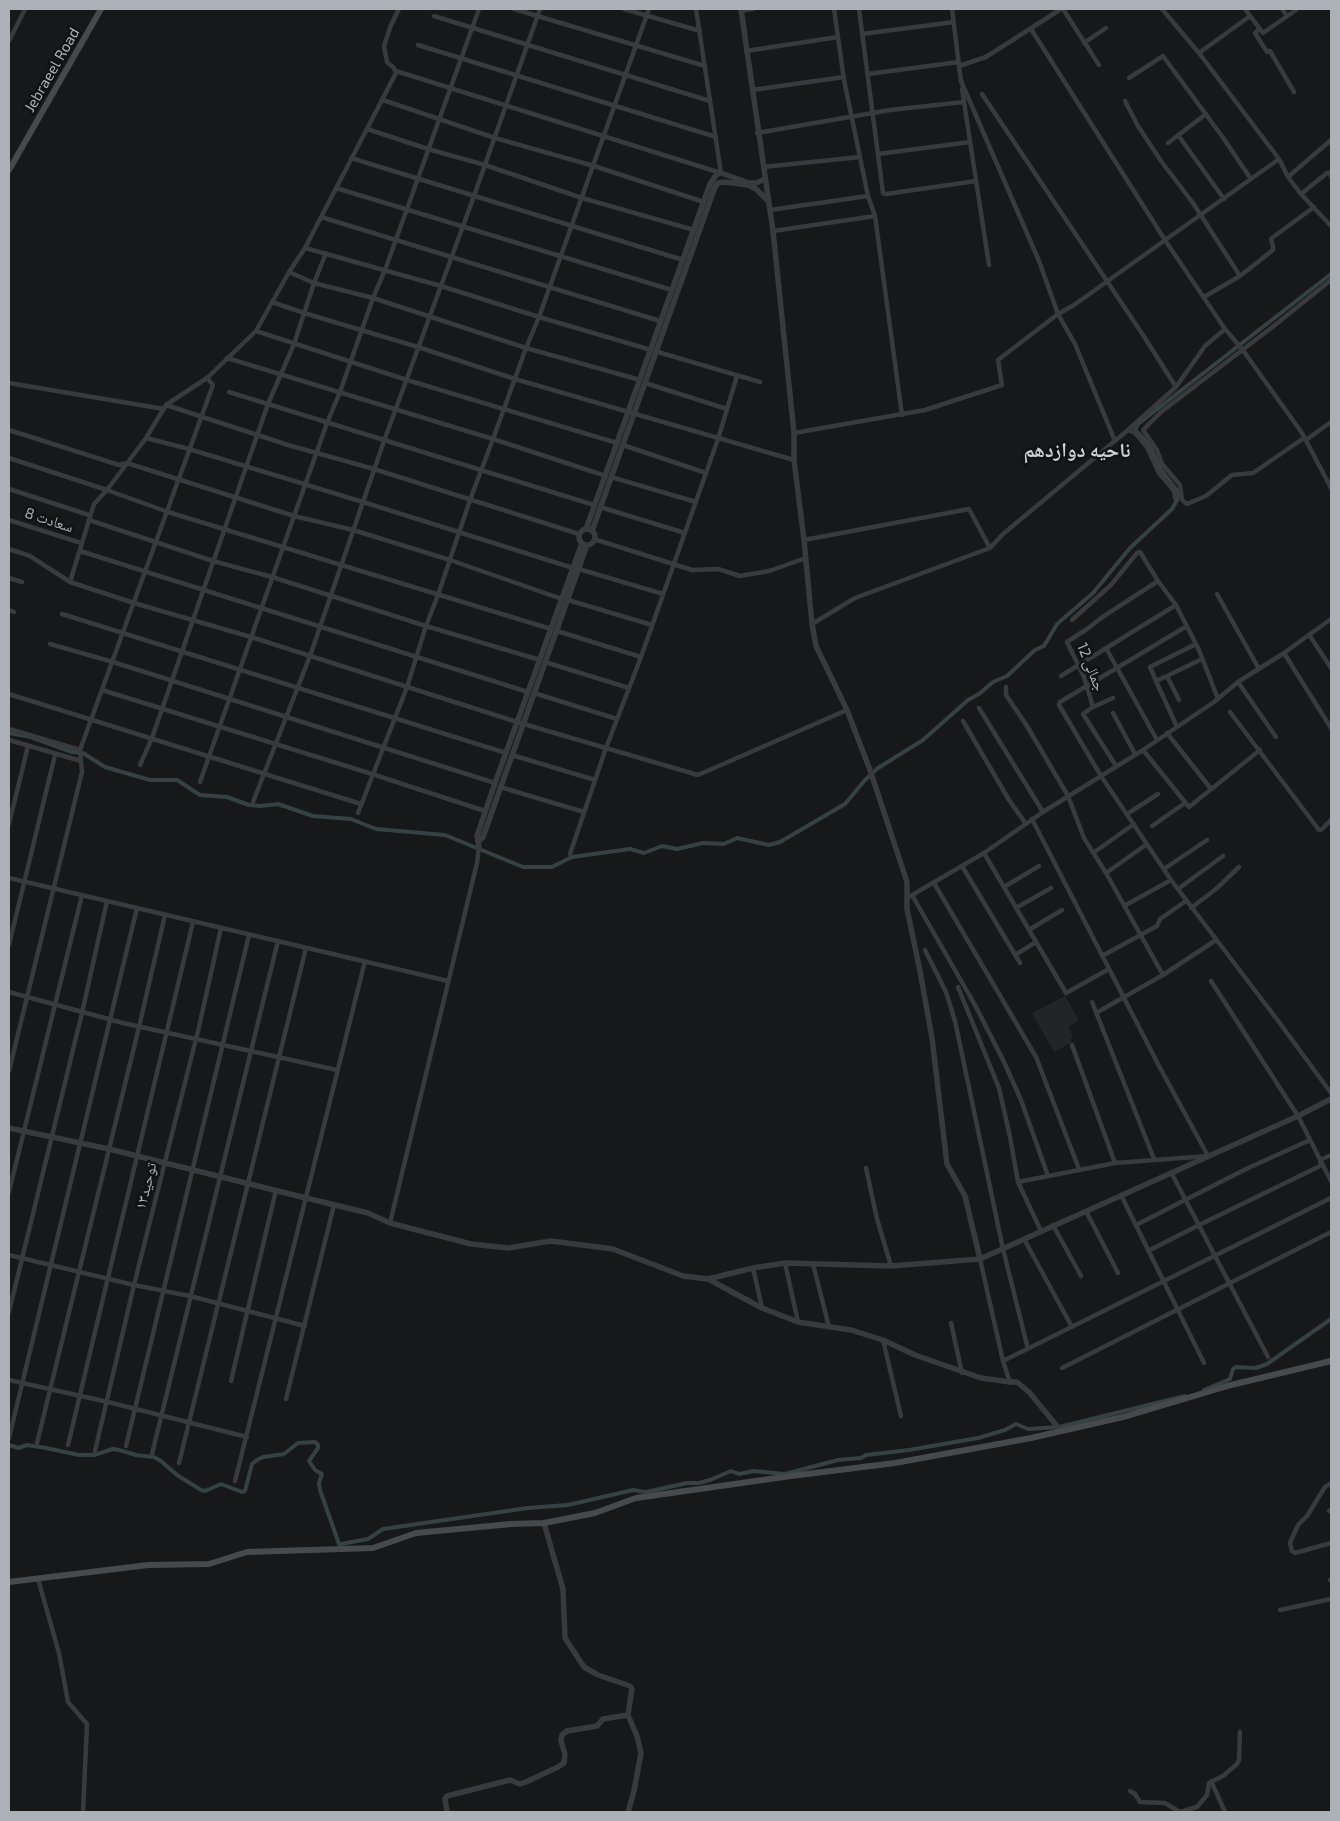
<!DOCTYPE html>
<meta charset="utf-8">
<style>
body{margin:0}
#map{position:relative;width:1340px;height:1821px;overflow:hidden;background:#171819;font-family:"Exo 2",sans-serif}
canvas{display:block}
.frame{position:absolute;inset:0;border:10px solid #abb1b7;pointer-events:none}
</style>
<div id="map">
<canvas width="1340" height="1821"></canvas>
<div class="frame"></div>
</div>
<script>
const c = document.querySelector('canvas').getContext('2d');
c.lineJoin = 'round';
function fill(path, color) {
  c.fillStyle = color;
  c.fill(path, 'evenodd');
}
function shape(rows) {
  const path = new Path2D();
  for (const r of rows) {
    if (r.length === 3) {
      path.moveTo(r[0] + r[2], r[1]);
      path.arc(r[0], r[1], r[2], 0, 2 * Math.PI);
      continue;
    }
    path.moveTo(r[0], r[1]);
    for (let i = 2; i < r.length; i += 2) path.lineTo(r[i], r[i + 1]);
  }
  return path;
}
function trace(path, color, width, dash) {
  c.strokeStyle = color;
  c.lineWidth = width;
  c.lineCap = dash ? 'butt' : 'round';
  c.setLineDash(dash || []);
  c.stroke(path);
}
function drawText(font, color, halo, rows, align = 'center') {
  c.font = font + ' "Exo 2","Noto Naskh Arabic",sans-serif';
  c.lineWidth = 5;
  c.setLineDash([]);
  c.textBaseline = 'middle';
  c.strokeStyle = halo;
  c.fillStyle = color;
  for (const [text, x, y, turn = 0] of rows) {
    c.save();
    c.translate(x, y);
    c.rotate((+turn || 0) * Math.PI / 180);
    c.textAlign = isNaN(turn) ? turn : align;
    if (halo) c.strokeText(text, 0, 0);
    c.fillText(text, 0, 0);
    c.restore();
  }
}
const built = shape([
 [1065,996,1079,1020,1069,1027,1073,1037,1070,1038,1072,1042,1054,1052,1032,1013]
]);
const canal = shape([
 [9,733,31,737,72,752,83,753,105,767,150,780,177,780,200,795,227,797,249,805,261,806,278,804,313,816,351,819,376,829,445,835,523,867,552,867,572,857,630,849,644,853,662,846,677,849,703,843,724,844,737,838,769,845,780,842,845,804,865,780,878,768,923,740,968,700,979,694,993,682,1007,676,1035,650,1044,646,1057,624,1093,593,1130,548,1172,509,1177,500,1179,493,1161,470,1149,444,1135,430,1138,424,1331,274],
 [1204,1390,1230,1379,1233,1369,1236,1367,1256,1368,1267,1364,1331,1319],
 [9,1445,18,1448,27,1445,46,1448,79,1455,94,1455,113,1449,119,1450,136,1455,154,1457,161,1461,177,1475,201,1490,205,1491,221,1484,242,1492,245,1491,252,1464,257,1460,263,1457,284,1454,298,1443,315,1442,318,1445,318,1448,309,1461,315,1470,322,1474,319,1483,320,1490,339,1544,341,1544,368,1539,383,1529,528,1508,568,1505,633,1490,646,1492,687,1483,699,1483,710,1480,731,1471,739,1474,754,1471,785,1474,838,1460,861,1458,866,1455,909,1450,978,1438,1005,1430,1016,1424,1028,1429,1059,1427,1185,1396]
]);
const minor = shape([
 [514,9,705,66],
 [624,9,700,31],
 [834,9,844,80,868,196,875,216,902,415],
 [859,9,883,193,886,194,976,181],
 [952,9,961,82],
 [1063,9,1099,65],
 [1162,9,1199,53,1279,159,1288,177,1301,194,1331,226],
 [1245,9,1263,33,1296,10],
 [1282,9,1287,16],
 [741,11,753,9],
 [434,16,710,101],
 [1031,29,1165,240,1225,329,1242,349,1302,433,1331,488],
 [1259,29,1255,33,1267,52,1270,51,1294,92],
 [862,34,954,22],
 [9,41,25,9],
 [1084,43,1106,28],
 [418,45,716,137],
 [746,51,838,37],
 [1199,53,1250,16],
 [959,66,986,57,1061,9],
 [396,71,721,173,696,9],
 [868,74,959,62],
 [1129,78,1163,56,1224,139,1251,179],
 [961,81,1039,261,1058,314,1075,344,1115,441],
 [962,89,989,265],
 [752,90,844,77],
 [982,94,1143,335,1176,387],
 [383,100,495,138,594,166,704,202],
 [1125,101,1138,126,1161,161,1193,203,1240,276],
 [367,129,428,149,485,165,582,198,694,230],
 [757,133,890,110,964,102],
 [1178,135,1224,199],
 [1168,143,1206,114],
 [878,154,970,142],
 [351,158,683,260],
 [763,167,860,157],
 [1288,177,1331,140],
 [336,188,672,290],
 [1301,194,1327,173,1330,173,1331,176],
 [770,210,868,196],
 [321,217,660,321],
 [773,231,875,216],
 [305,248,441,286,539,317,760,382],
 [289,272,314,283,373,298,526,348,640,380],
 [1204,297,1240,276,1273,250,1273,246,1271,240,1272,238,1314,207],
 [272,302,304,313,418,347,515,379,794,460],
 [256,331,407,380,617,443],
 [227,358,493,439,606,476],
 [9,383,164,409],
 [645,383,727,409],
 [229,392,594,505],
 [166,405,288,445,374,469,579,534],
 [9,430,119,465,127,463,294,516,353,530,450,560,562,599],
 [1128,430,1135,433,1147,447,1159,473,1174,491,1175,498],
 [794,433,925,410,1002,385,998,360,1058,314,1074,305,1279,159],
 [146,438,189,449,363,502,573,568],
 [1304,438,1253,473,1232,475,1206,496,1187,504,1182,500,1180,485,1162,464,1157,450,1143,430,1161,412,1275,325,1331,280],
 [1306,440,1331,422],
 [623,445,706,473],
 [9,458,107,490,168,512,551,629],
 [611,477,696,502],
 [9,489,89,515],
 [600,507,685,533],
 [9,520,81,543],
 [89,520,213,561,272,577,426,626,540,660],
 [594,539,692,570,718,569,740,576,769,571,806,558],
 [804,540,969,509,990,548],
 [9,549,30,556,70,582,134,603,251,637,517,722,698,775,847,710],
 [80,551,528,692],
 [579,569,663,594],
 [9,578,22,582],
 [70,582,94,504,107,490,146,438,166,405,207,378,256,331,289,272,305,248,396,73,394,68,387,62,384,46,391,25,399,9],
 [1217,594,1259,669],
 [568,600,652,625],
 [9,610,14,612],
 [62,614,506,753],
 [1072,620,1111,585,1137,553,1140,552,1158,581,1176,605,1199,650,1218,699],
 [812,624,855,598,990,548,1003,534,1128,430,1176,387,1205,346,1225,329],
 [1187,626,1060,702,1059,705,1101,776,1171,880,1279,1022,1331,1093],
 [557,631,641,657],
 [1310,636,1331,668],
 [50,644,113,662,495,783],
 [1106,648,1157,740],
 [1284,653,1331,728],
 [545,662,629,688],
 [1061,676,1176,605],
 [1167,676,1156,681,1177,727],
 [1156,681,1150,667,1196,644],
 [1238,682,1276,737],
 [1006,687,1006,695,1010,701,1027,726,1068,796,1084,838,1106,873,1163,975],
 [102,690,372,774,485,811],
 [534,693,617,719],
 [9,694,361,804],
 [1113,698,1093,707,1083,714,1116,766],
 [1179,700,1167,676,1202,659],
 [1093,707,1084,677,1067,642,1087,629,1104,616,1158,581],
 [979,708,1043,812],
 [1230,712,1319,830,1321,830,1331,820],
 [1113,713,1135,754],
 [963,721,1009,800,1026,824],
 [9,729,80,750],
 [1167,733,1211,789],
 [9,740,81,761],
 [1143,750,1189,807,1260,750],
 [512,755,595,780],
 [140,765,152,738,268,404,294,344,314,283,326,253],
 [200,782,327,423,340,392,373,298,385,270,479,9],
 [500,787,584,812],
 [253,802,310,656,384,441,474,196,540,9],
 [358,813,407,687,426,626,438,595,470,500,493,439,526,348,539,317,649,9],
 [1127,814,1158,794],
 [9,824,28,746],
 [1152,826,1185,803],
 [984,853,1066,993,1109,969],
 [1093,853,1134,824],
 [570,854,606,748,641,657,718,439,737,376],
 [962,866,1020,963],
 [1164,869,1207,840],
 [1106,873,1147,844],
 [9,878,448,981],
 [934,883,1036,1057,1079,1169],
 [1004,887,1039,866],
 [1178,889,1223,856],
 [912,895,975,1005,1004,1062,1021,1100,1048,1176],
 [907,898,984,853,1043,812,1143,750,1214,702,1238,682,1284,653,1331,619],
 [1124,906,1171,880],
 [1016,908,1051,888],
 [1191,908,1216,889,1239,867],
 [1029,930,1062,910],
 [9,945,55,755],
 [925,950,946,992,955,1021,1003,1249,1028,1349],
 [1015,955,1036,942],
 [1102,956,1157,926,1160,919,1186,901],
 [1211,981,1298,1116,1331,1181],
 [958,987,999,1088,1010,1137,1018,1182,1041,1231],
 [9,992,123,1023,337,1070],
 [1092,1002,1154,1159],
 [1096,1013,1163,975,1216,940],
 [1072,1045,1115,1163],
 [9,1071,82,772,80,750,213,385,207,378],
 [866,1168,877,1219,891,1266],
 [1171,1172,1268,1357],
 [1018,1182,1115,1163,1208,1156,1159,1066,1032,819],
 [9,1192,82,895],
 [1121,1195,1204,1363],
 [1086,1211,1118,1273],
 [390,1223,477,863,479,847],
 [1053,1225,1081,1276],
 [1136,1225,1246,1169,1310,1140],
 [1024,1239,1072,1327],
 [1148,1251,1199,1225,1318,1167,1321,1165,1320,1160,1331,1155],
 [9,1255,134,1285,190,1296,305,1326],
 [980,1259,1003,1361,1010,1382],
 [785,1263,798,1322],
 [813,1264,828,1323],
 [753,1268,762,1308],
 [9,1312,82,1013,107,901],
 [951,1323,962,1373],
 [883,1340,901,1416],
 [1003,1361,1331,1198],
 [1062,1368,1331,1232],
 [9,1380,108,1402,247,1437],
 [231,1381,276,1190],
 [286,1399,334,1205],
 [9,1438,137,908],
 [37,1443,139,1027,165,915],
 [68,1445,193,922],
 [126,1446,249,935],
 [95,1451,134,1285,199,1027,221,928],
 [152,1454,278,941],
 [179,1463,306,948],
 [235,1481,365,961],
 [1331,1483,1325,1487,1307,1516,1298,1525,1290,1543,1292,1551,1295,1553,1331,1543],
 [1329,1511,1331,1510],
 [38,1579,59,1653,68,1702,87,1724,83,1812],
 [1330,1580,1331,1580],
 [1280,1610,1331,1599],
 [1211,1781,1225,1812],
 [1130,1791,1135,1794,1140,1802,1165,1803,1180,1812,1197,1807,1207,1795,1209,1783,1223,1776,1237,1764,1239,1760,1240,1732]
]);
const tertiary = shape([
 [741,9,773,231,794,433,794,460,804,540,812,624,816,646,847,710,870,770,907,882,907,909,920,971,932,1038,947,1164,965,1196,980,1259],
 [587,537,8],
 [586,529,710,184,716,175,721,173,749,183,756,183,765,179],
 [592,531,715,187,718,183,725,182,748,185,756,189,767,200],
 [479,841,483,837,587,545],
 [479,847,477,836,495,783,582,543],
 [9,1128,109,1149,306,1198,368,1213,390,1223,471,1244,508,1248,551,1241,613,1249,683,1276,708,1279,753,1268,785,1263,891,1266,980,1259,1298,1116,1331,1099],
 [708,1279,762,1308,798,1322,851,1330,883,1340,915,1355,981,1378,1010,1382,1017,1382,1029,1392,1061,1431],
 [544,1523,563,1589,565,1638,584,1667,598,1675,630,1686,632,1689,628,1715,637,1736,641,1753,634,1791,628,1812],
 [447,1812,445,1799,447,1796,510,1780,520,1784,526,1782,558,1767,564,1763,565,1754,561,1741,562,1735,567,1731,597,1726,603,1719,628,1715]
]);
const secondary = shape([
 [9,170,101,9],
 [9,1582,148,1565,209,1564,247,1552,373,1548,416,1533,511,1524,544,1523,595,1513,636,1498,791,1476,895,1463,1031,1438,1123,1417,1227,1386,1331,1361]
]);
const streetNames = [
 ["Jebraeel Road",52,70,-60],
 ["سعادت 8",49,520,18],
 ["جمالی 12",1091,667,68],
 ["توحید۱۳",146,1186,-76]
];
const districtNames = [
 ["ناحیه دوازدهم",1077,450]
];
fill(built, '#232426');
trace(canal, '#364144', 4);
trace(minor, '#393a3d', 4.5);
trace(tertiary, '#393a3d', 5.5);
trace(secondary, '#474a4d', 6);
drawText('15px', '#abb1b7', '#121214', streetNames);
drawText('bold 20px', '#cbcfd4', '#121214', districtNames);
</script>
